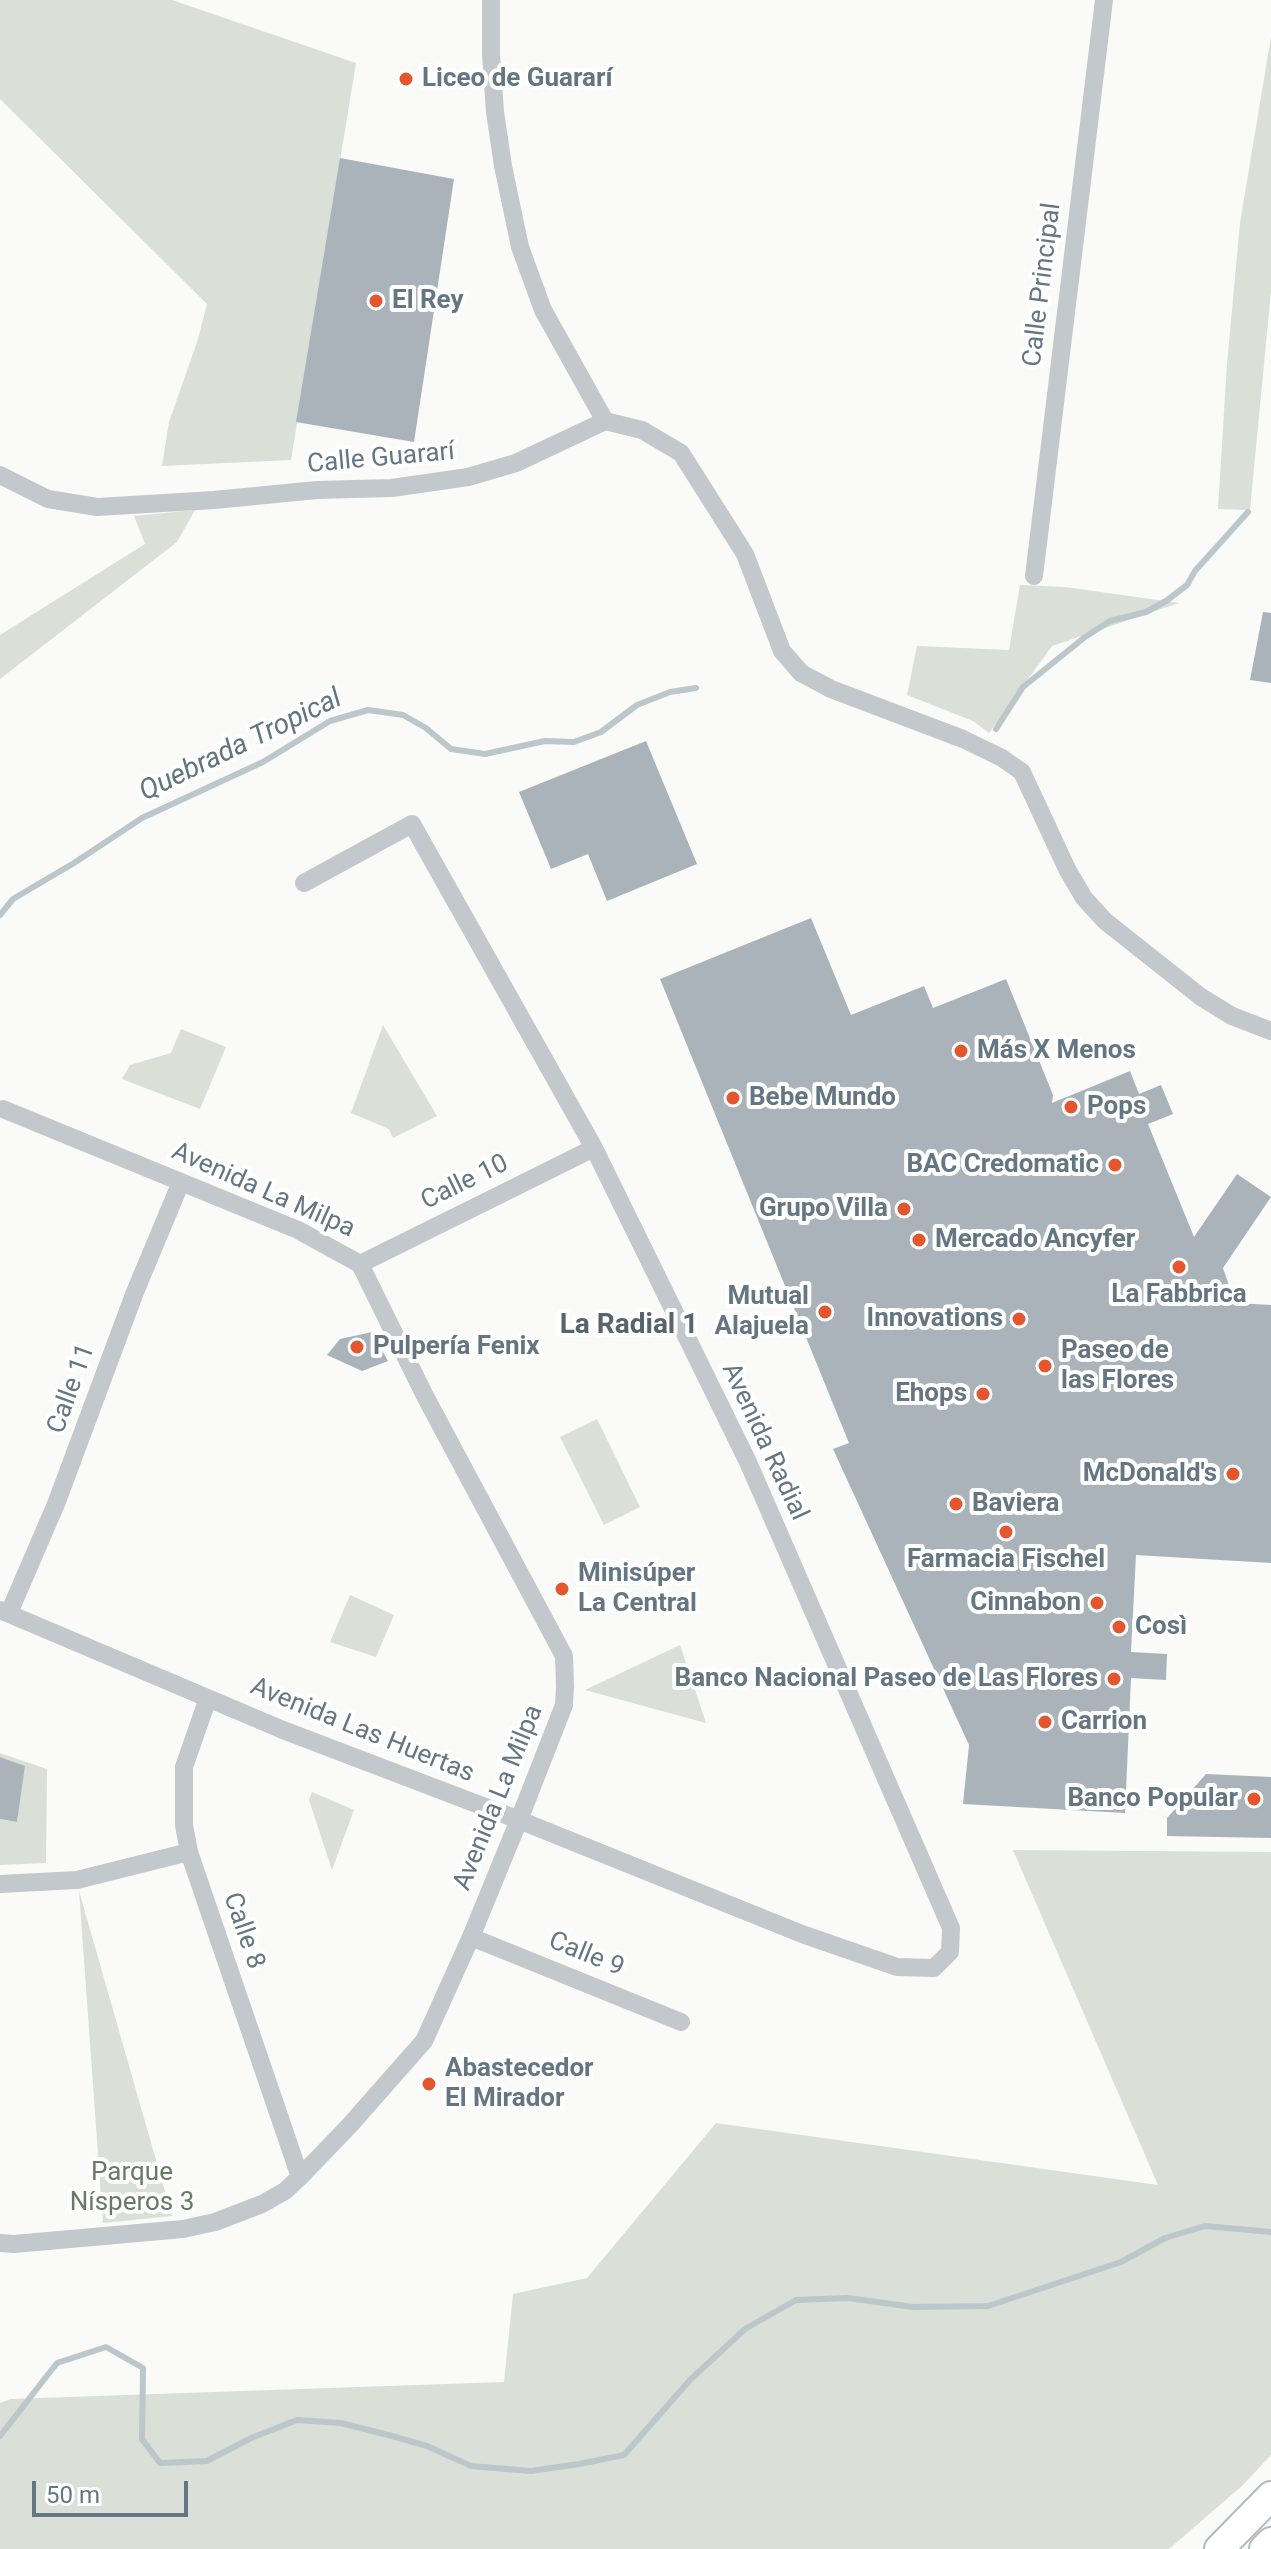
<!DOCTYPE html>
<meta charset="utf-8">
<style>
body{margin:0}
#map{position:relative;width:1271px;height:2549px;overflow:hidden;background:#fafaf8;font-family:Roboto,sans-serif}
canvas{display:block}
.scale{position:absolute;left:32px;top:2481px;width:156px;height:36px;box-sizing:border-box;border:4px solid #657683;border-top:0;padding-left:10px;font-size:24px;line-height:28px;white-space:nowrap;color:#657683;-webkit-text-stroke:6px #fff;paint-order:stroke}
</style>
<div id="map">
<canvas width="1271" height="2549"></canvas>
<div class="scale">50 m</div>
</div>
<script>
const c = document.querySelector('canvas').getContext('2d');
c.lineJoin = 'round';
function fill(path, color) {
  c.fillStyle = color;
  c.fill(path, 'evenodd');
}
function shape(rows) {
  const path = new Path2D();
  for (const r of rows) {
    path.moveTo(r[0], r[1]);
    for (let i = 2; i < r.length; i += 2) path.lineTo(r[i], r[i + 1]);
  }
  return path;
}
function trace(path, color, width, dash) {
  c.strokeStyle = color;
  c.lineWidth = width;
  c.lineCap = dash ? 'butt' : 'round';
  c.setLineDash(dash || []);
  c.stroke(path);
}
function drawText(font, color, halo, rows, align = 'center') {
  c.font = font + ' Roboto,sans-serif';
  c.lineWidth = 8;
  c.setLineDash([]);
  c.textBaseline = 'middle';
  c.strokeStyle = halo;
  c.fillStyle = color;
  for (const [text, x, y, turn = 0] of rows) {
    c.save();
    c.translate(x, y);
    c.rotate((+turn || 0) * Math.PI / 180);
    c.textAlign = isNaN(turn) ? turn : align;
    if (halo) c.strokeText(text, 0, 0);
    c.fillText(text, 0, 0);
    c.restore();
  }
}
const green = shape([
 [0,0,172,0,356,63,291,460,162,466,169,422,198,339,207,304,0,99],
 [1271,37,1271,291,1250,510,1218,509,1227,364,1240,223],
 [195,510,177,542,0,679,0,635,145,544,134,516],
 [1020,585,1065,587,1179,603,1052,646,989,733,973,721,907,695,917,646,1009,650],
 [383,1025,437,1116,393,1138,389,1129,351,1113],
 [181,1029,226,1047,200,1109,122,1079,130,1065,171,1053],
 [597,1419,640,1507,604,1525,560,1437],
 [350,1595,394,1615,376,1657,330,1642],
 [680,1645,706,1723,585,1690],
 [0,1753,47,1769,46,1863,0,1865,0,1819,17,1822,24,1766,0,1757],
 [312,1792,354,1810,332,1870,309,1800],
 [1013,1850,1271,1852,1271,2455,1243,2485,1169,2549,0,2549,0,2403,11,2399,504,2382,513,2294,587,2278,716,2123,1158,2185],
 [79,1891,172,2216,103,2223]
]);
const stream = shape([
 [996,729,1023,687,1085,637,1110,621,1146,612,1166,601,1187,585,1195,571,1248,512],
 [0,915,13,899,74,863,142,818,263,762,330,721,368,710,403,715,426,728,451,749,485,754,545,741,574,742,601,732,637,705,670,692,696,688],
 [0,2436,57,2363,106,2347,143,2368,142,2439,160,2463,207,2461,251,2438,297,2420,341,2423,392,2436,427,2446,471,2466,531,2471,579,2464,624,2455,690,2380,745,2329,796,2300,848,2298,913,2307,988,2306,1121,2262,1165,2238,1205,2226,1271,2232]
]);
const building = shape([
 [340,158,454,179,414,442,296,422],
 [1263,612,1271,613,1271,683,1250,680],
 [646,741,697,864,607,901,588,854,551,869,519,792],
 [811,918,851,1015,924,986,933,1008,1006,979,1053,1095,1052,1103,1130,1071,1139,1094,1161,1085,1173,1114,1148,1124,1194,1237,1237,1174,1271,1197,1223,1268,1235,1303,1271,1305,1271,1563,1136,1555,1131,1652,1167,1654,1166,1680,1131,1678,1125,1813,963,1804,969,1745,833,1449,849,1443,660,979],
 [372,1332,388,1361,362,1371,327,1355,340,1339],
 [0,1757,25,1766,17,1822,0,1819],
 [1206,1774,1271,1777,1271,1838,1167,1836,1167,1818]
]);
const minor = shape([
 [491,0,491,54,495,112,503,166,520,247,543,310,605,421],
 [605,421,642,430,681,453,745,554,782,651,801,673,831,689,963,739,1002,758,1022,772,1067,869,1084,898,1105,921,1201,997,1232,1016,1271,1031],
 [0,475,48,499,97,507,214,500,317,490,392,488,468,477,516,463,605,421],
 [1034,576,1104,0],
 [360,1264,594,1148],
 [0,1610,283,1730,519,1820,802,1934,897,1967,934,1968,950,1952,951,1928,748,1462,594,1148,412,824,304,883],
 [9,1613,56,1504,135,1292,181,1182],
 [208,1698,184,1767,184,1825,189,1852,300,2177],
 [0,1884,77,1880,189,1852],
 [471,1937,681,2022],
 [0,2243,14,2244,183,2229,215,2222,262,2204,285,2191,300,2177,350,2125,424,2041,471,1937,519,1820,564,1705,565,1686,564,1656,425,1396,360,1264,298,1230,3,1109]
]);
const primary = shape([
 [1219,2549,1271,2496],
 [1264,2549,1271,2542]
]);
const markers = [
 [406,79,8,"#e4572e"],
 [376,301,8,"#e4572e"],
 [961,1051,8,"#e4572e"],
 [733,1098,8,"#e4572e"],
 [1071,1107,8,"#e4572e"],
 [1115,1165,8,"#e4572e"],
 [904,1209,8,"#e4572e"],
 [919,1240,8,"#e4572e"],
 [1179,1267,8,"#e4572e"],
 [825,1312,8,"#e4572e"],
 [1019,1319,8,"#e4572e"],
 [357,1347,8,"#e4572e"],
 [1045,1366,8,"#e4572e"],
 [983,1394,8,"#e4572e"],
 [1233,1474,8,"#e4572e"],
 [956,1504,8,"#e4572e"],
 [1006,1532,8,"#e4572e"],
 [562,1589,8,"#e4572e"],
 [1097,1603,8,"#e4572e"],
 [1119,1627,8,"#e4572e"],
 [1114,1679,8,"#e4572e"],
 [1045,1722,8,"#e4572e"],
 [1254,1799,8,"#e4572e"],
 [429,2084,8,"#e4572e"]
];
const poiNames = [
 ["Liceo de Guararí",422,79],
 ["El Rey",392,301],
 ["Más X Menos",977,1051],
 ["Bebe Mundo",749,1098],
 ["Pops",1087,1107],
 ["BAC Credomatic",1099,1165,"right"],
 ["Grupo Villa",888,1209,"right"],
 ["Mercado Ancyfer",935,1240],
 ["La Fabbrica",1179,1295,"center"],
 ["Mutual",809,1297,"right"],
 ["Alajuela",809,1327,"right"],
 ["Innovations",1003,1319,"right"],
 ["Pulpería Fenix",373,1347],
 ["Paseo de",1061,1351],
 ["las Flores",1061,1381],
 ["Ehops",967,1394,"right"],
 ["McDonald's",1217,1474,"right"],
 ["Baviera",972,1504],
 ["Farmacia Fischel",1006,1560,"center"],
 ["Minisúper",578,1574],
 ["La Central",578,1604],
 ["Cinnabon",1081,1603,"right"],
 ["Così",1135,1627],
 ["Banco Nacional Paseo de Las Flores",1098,1679,"right"],
 ["Carrion",1061,1722],
 ["Banco Popular",1238,1799,"right"],
 ["Abastecedor",445,2069],
 ["El Mirador",445,2099]
];
const streetNames = [
 ["Calle Principal",1043,285,-83],
 ["Calle Guararí",381,459,-5],
 ["Calle 10",465,1183,-26],
 ["Avenida La Milpa",263,1191,24],
 ["Calle 11",72,1389,-70],
 ["Avenida Radial",764,1442,65],
 ["Avenida Las Huertas",362,1731,22],
 ["Avenida La Milpa",499,1798,-68],
 ["Calle 8",243,1931,71],
 ["Calle 9",586,1955,22]
];
const parkNames = [
 ["Parque",132,2173],
 ["Nísperos 3",132,2203]
];
const waterNames = [
 ["Quebrada Tropical",241,746,-26]
];
const neighbourhoodNames = [
 ["La Radial 1",629,1326]
];
fill(green, '#dadfd7');
trace(stream, '#bbc7cb', 6);
fill(building, '#aab3b9');
trace(primary, '#b5babe', 32);
trace(minor, '#c3c8cc', 18);
trace(primary, '#fff', 28);
for (const [x, y, r, color] of markers) {
  const dot = new Path2D();
  dot.arc(x, y, r, 0, 2 * Math.PI);
  c.fillStyle = color;
  c.fill(dot);
  trace(dot, '#fff', 3);
}
drawText('bold 26px', '#657683', '#fff', poiNames, 'left');
drawText('26px', '#657683', '#fff', streetNames);
drawText('26px', '#687a64', '#fff', parkNames);
drawText('italic 28px', '#60757c', '#fff', waterNames);
drawText('bold 28px', '#57646e', '#fff', neighbourhoodNames);
</script>
